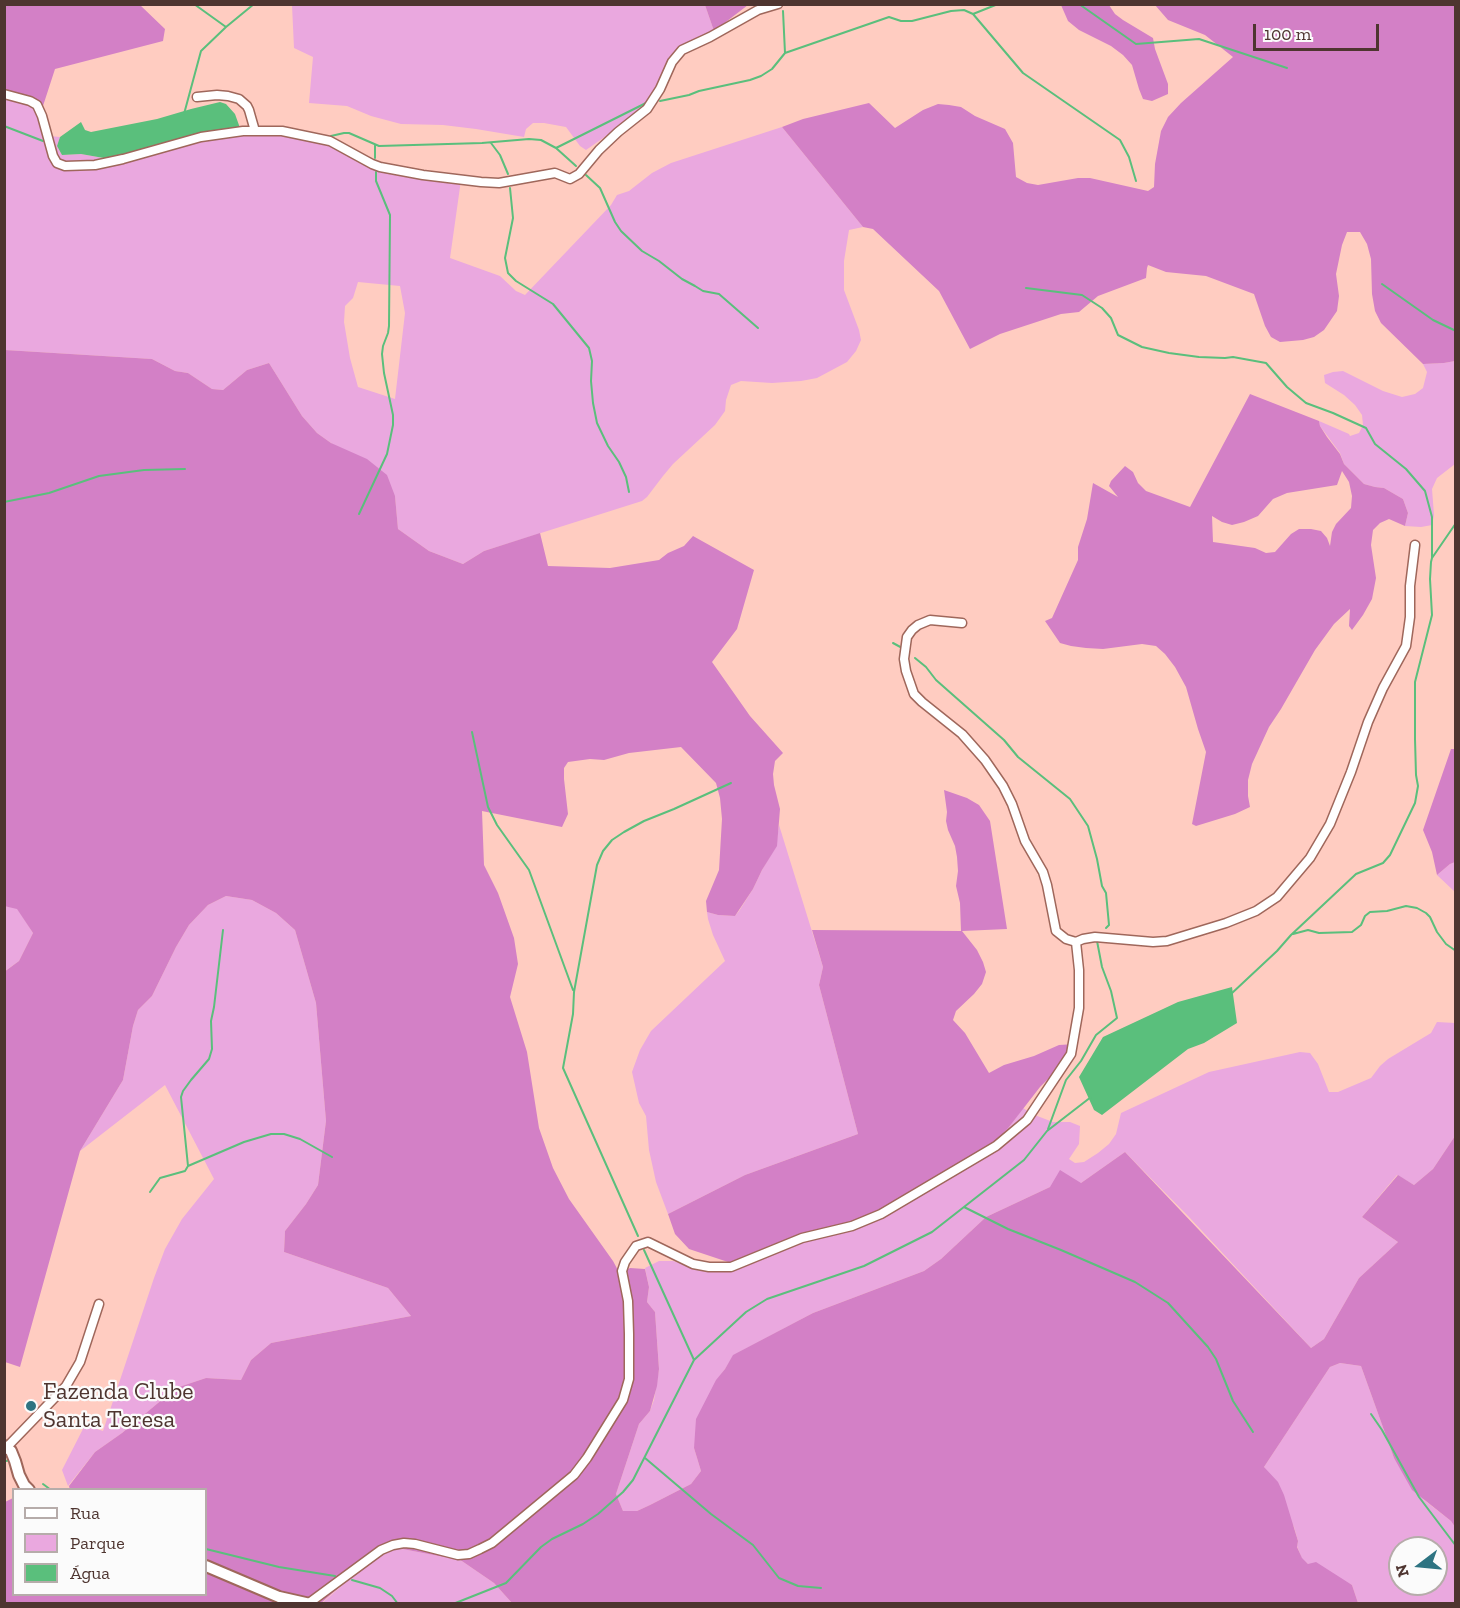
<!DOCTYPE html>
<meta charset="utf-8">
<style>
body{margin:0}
#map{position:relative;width:1460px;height:1608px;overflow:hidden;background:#ffccc1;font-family:"Zilla Slab",serif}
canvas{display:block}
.frame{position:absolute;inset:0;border:6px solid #4e3530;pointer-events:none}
.legend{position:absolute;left:12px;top:1488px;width:195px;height:108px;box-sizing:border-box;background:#fbfbfb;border:2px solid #b6acaa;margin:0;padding:8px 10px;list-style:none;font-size:18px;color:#4e3530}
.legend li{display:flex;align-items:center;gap:12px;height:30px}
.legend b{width:30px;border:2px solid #b6acaa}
.north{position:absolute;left:1388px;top:1536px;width:60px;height:60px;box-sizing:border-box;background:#fbfbfb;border:2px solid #b6acaa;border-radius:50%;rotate:254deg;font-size:16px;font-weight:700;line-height:24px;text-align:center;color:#4e3530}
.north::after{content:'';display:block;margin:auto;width:21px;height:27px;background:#2e7482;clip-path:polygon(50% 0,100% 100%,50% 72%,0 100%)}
.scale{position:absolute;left:1253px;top:24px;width:126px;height:27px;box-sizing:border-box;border:3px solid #4e3530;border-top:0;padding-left:8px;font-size:18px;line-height:21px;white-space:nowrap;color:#4e3530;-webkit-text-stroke:4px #fbfbfb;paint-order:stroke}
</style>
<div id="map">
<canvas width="1460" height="1608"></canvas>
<div class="frame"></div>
<ul class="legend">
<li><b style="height:8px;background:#fff"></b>Rua</li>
<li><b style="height:16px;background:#eaa8df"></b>Parque</li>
<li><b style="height:16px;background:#5abf7c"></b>Água</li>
</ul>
<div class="north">N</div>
<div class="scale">100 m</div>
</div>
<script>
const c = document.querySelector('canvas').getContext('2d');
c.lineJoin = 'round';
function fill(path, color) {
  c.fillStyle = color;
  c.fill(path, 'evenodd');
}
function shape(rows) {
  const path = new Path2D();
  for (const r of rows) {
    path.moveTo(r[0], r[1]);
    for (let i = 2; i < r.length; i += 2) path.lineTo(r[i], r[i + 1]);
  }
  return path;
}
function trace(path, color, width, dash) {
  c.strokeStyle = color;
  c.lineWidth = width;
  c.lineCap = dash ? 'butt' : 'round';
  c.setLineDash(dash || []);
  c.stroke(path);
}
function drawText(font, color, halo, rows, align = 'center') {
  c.font = font + ' "Zilla Slab",serif';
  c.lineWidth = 4.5;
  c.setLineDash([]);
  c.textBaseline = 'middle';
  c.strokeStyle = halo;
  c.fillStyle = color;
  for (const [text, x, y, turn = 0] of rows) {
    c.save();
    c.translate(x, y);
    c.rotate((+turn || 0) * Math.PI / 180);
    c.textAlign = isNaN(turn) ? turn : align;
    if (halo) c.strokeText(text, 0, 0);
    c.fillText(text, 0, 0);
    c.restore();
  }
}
const green = shape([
 [292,5,705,5,714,31,685,47,639,113,586,150,580,146,566,127,544,123,533,123,526,129,524,137,476,129,443,125,401,124,371,116,347,106,309,103,313,57,294,48],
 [4,97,42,109,49,136,60,137,57,146,62,155,81,154,115,160,233,132,306,138,328,138,375,168,461,180,450,258,500,276,516,291,525,295,611,205,617,195,629,191,652,173,671,163,782,127,863,227,849,230,844,261,844,290,859,330,861,340,856,351,847,362,817,378,801,381,772,383,741,381,731,385,726,400,725,411,715,425,673,464,663,476,647,497,642,501,484,551,463,564,429,551,398,529,395,496,331,443,317,433,302,416,269,363,247,370,223,390,212,389,188,373,175,371,152,359,5,350],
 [358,282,400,286,405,313,395,399,358,387,350,358,344,322,345,306,353,298],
 [1455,361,1455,464,1437,478,1432,489,1434,515,1432,525,1421,527,1405,526,1408,513,1403,499,1384,488,1375,487,1364,484,1344,464,1340,453,1320,426,1319,421,1349,434,1350,436,1359,433,1363,425,1362,415,1355,405,1344,395,1325,383,1324,375,1333,372,1343,371,1383,391,1402,397,1415,394,1423,388,1427,372,1423,364,1444,363],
 [779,825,823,967,819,985,858,1134,745,1175,668,1214,656,1182,649,1150,646,1116,639,1103,632,1072,640,1050,651,1031,725,961,713,935,708,919,707,912,718,915,735,916,739,911,753,889,762,870,776,846],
 [1455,862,1455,892,1437,875,1450,864],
 [226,896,252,900,276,913,295,930,316,1003,326,1121,318,1185,306,1204,285,1231,284,1252,388,1288,411,1316,271,1343,251,1360,241,1380,206,1378,176,1388,122,1433,95,1452,68,1486,62,1470,85,1425,103,1431,154,1278,165,1249,182,1219,214,1179,165,1085,80,1151,123,1080,133,1026,138,1010,152,996,176,947,189,925,208,905],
 [4,906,17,908,33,933,19,961,5,971],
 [1437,1022,1455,1023,1455,1136,1433,1169,1414,1185,1397,1175,1362,1217,1398,1242,1359,1278,1324,1339,1311,1348,1189,1217,1125,1152,1081,1183,1050,1187,986,1217,941,1259,924,1271,813,1313,734,1355,725,1369,716,1381,694,1448,701,1471,691,1484,650,1505,637,1511,623,1511,616,1494,639,1424,650,1411,654,1400,659,1369,655,1312,647,1302,649,1287,645,1268,659,1261,673,1261,686,1265,722,1269,1009,1127,1023,1108,1032,1114,1053,1122,1070,1122,1080,1126,1079,1144,1069,1159,1075,1163,1084,1162,1098,1153,1109,1144,1116,1134,1121,1113,1209,1072,1300,1052,1310,1053,1318,1064,1329,1092,1338,1092,1371,1078,1380,1066,1388,1059,1431,1033],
 [1340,1363,1361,1366,1394,1458,1424,1500,1451,1521,1455,1527,1455,1603,1358,1603,1352,1585,1308,1564,1302,1559,1297,1546,1298,1541,1294,1527,1264,1467,1330,1367],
 [1400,1548,1436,1548,1436,1584,1400,1584],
 [387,1546,444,1557,456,1557,494,1583,512,1603,321,1604]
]);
const forest = shape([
 [5,5,140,5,165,29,163,41,55,69,42,109,5,97],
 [705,5,748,5,714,31],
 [1061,5,1109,5,1115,14,1123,20,1153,38,1155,49,1168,84,1168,94,1152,101,1143,99,1139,89,1132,65,1123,55,1111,46,1079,30,1068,21],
 [1155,5,1455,5,1455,361,1444,363,1423,364,1381,323,1375,311,1372,294,1371,259,1367,244,1360,232,1347,232,1342,245,1336,274,1339,296,1337,311,1324,330,1314,337,1303,340,1280,342,1271,337,1265,326,1254,294,1206,276,1166,272,1148,265,1147,268,1146,278,1098,296,1079,312,1061,314,1000,334,970,349,939,291,873,229,863,227,782,127,803,119,869,103,895,128,923,110,938,104,949,105,961,107,975,116,1005,129,1013,143,1016,177,1027,183,1038,185,1078,178,1090,178,1148,191,1154,187,1155,164,1161,131,1168,117,1181,103,1233,57,1205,35,1168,20],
 [5,350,152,359,175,371,188,373,212,389,223,390,247,370,269,363,302,416,317,433,331,443,367,459,387,475,395,496,398,529,429,551,463,564,484,551,540,533,548,566,610,568,659,560,668,553,684,546,693,536,754,570,737,629,712,662,750,716,783,753,775,761,773,774,774,785,780,809,777,846,762,870,753,889,735,916,718,915,707,912,706,901,719,870,722,819,720,798,716,783,681,747,629,753,604,760,590,759,568,762,564,768,564,779,568,814,562,827,482,811,484,865,498,893,514,938,518,964,510,997,527,1052,539,1128,553,1168,569,1199,613,1261,620,1274,630,1268,645,1269,649,1287,647,1302,655,1312,659,1369,657,1386,650,1411,639,1424,616,1494,623,1511,637,1511,650,1505,691,1484,701,1471,694,1448,696,1419,716,1380,725,1369,733,1355,813,1313,924,1271,941,1259,986,1217,1050,1187,1060,1170,1081,1183,1125,1152,1311,1348,1324,1339,1359,1278,1398,1242,1362,1217,1398,1175,1414,1185,1433,1169,1455,1136,1455,1527,1451,1521,1412,1490,1394,1458,1361,1366,1340,1363,1330,1367,1264,1467,1278,1482,1284,1495,1298,1541,1297,1547,1302,1558,1308,1564,1316,1562,1352,1585,1358,1603,512,1603,494,1583,456,1557,444,1557,387,1546,321,1603,5,1603,5,1502,13,1498,14,1594,206,1594,206,1490,70,1490,69,1486,95,1452,122,1433,176,1388,206,1378,241,1380,251,1360,271,1343,411,1316,388,1288,284,1252,285,1231,306,1204,318,1185,326,1121,316,1003,295,930,276,913,252,900,226,896,208,905,189,925,176,947,152,996,138,1010,133,1026,123,1080,80,1151,20,1367,5,1362,4,972,19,961,33,933,17,909,4,906],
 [1250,394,1319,421,1320,426,1327,437,1340,454,1344,464,1364,484,1375,487,1384,488,1403,499,1408,513,1405,526,1389,519,1380,523,1373,530,1371,545,1376,578,1372,599,1363,615,1352,630,1349,626,1350,609,1334,624,1315,650,1281,709,1269,727,1252,764,1248,780,1248,796,1250,807,1235,814,1196,826,1192,824,1206,752,1198,729,1186,687,1175,667,1165,654,1156,646,1142,644,1103,649,1086,648,1071,646,1060,643,1045,621,1052,618,1078,560,1078,547,1087,519,1093,483,1118,497,1109,486,1111,481,1125,466,1133,472,1138,483,1146,491,1190,507],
 [1342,471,1349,482,1352,496,1351,508,1336,524,1332,532,1330,546,1327,538,1321,531,1311,529,1299,529,1291,534,1275,552,1266,553,1255,548,1213,542,1212,516,1222,522,1232,525,1244,522,1258,516,1273,499,1287,493,1337,485],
 [1451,749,1455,749,1455,862,1450,864,1437,875,1432,852,1423,830],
 [944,790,967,798,979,805,990,821,1007,929,962,931,977,950,983,962,986,972,982,984,974,994,956,1011,953,1020,965,1033,989,1073,1004,1065,1034,1056,1059,1045,1075,1044,1062,1065,1040,1087,1009,1127,994,1143,905,1201,766,1256,737,1265,689,1249,675,1234,668,1214,745,1175,858,1134,819,985,823,967,812,930,961,931,960,903,956,886,958,871,957,857,955,846,948,830,946,821,947,812]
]);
const water = shape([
 [220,102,226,104,235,114,240,128,115,160,81,154,62,155,57,146,60,137,81,122,85,130,91,132,157,119,191,109],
 [1232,987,1237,1023,1204,1043,1188,1049,1102,1115,1094,1110,1079,1077,1103,1037,1178,1002]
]);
const stream = shape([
 [194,4,226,27],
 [1079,4,1136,44,1199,39,1287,68],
 [783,11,785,53],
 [973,14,998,4],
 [660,101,689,95,699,91,750,80,761,76,772,69,785,53,889,17,901,21,912,21,951,11,964,10,973,14,1023,73,1120,140,1129,157,1136,181],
 [184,114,201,51,226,27,254,4],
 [4,126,43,141],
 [331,136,344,133,349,133,379,146,482,143,529,139,541,140,556,148,576,166],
 [491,143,500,155,508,174],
 [375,145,375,158],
 [556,148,646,103],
 [586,175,600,188,615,222,621,231,642,251,659,261,682,279,695,286,703,291,719,294,758,328],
 [510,188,513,218,505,258,508,273,516,281,553,304,589,348,592,361,591,381,593,403,597,423,608,446,619,462,626,477,629,492],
 [1382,284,1433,320,1456,331],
 [1026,288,1082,295,1102,308,1111,318,1118,335,1142,347,1169,353,1199,357,1225,358,1233,357,1266,363,1287,387,1306,403,1333,413,1366,428,1375,444,1406,469,1425,491,1432,517,1432,558,1431,562,1430,579,1432,615,1415,682,1415,739,1416,775,1418,786,1415,803,1390,855,1383,863,1356,874,1291,935,1277,951,1231,994],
 [4,502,49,493,99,476,144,470,185,469],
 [359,514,387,454,393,425,393,415,384,373,382,354,383,346,388,333,389,326,390,215,376,181,376,172],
 [1432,558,1456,523],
 [893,643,904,649],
 [915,658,926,667,936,680,1004,740,1018,757,1070,799,1088,826,1097,859,1102,886,1106,893,1109,925,1106,928],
 [472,732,488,807,497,825,529,870,573,990],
 [1293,934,1308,930,1319,933,1352,932,1361,925,1365,916,1370,912,1387,911,1406,906,1417,908,1426,913,1430,917,1437,932,1446,944,1456,951],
 [1048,1129,1066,1080,1081,1061,1096,1035,1117,1018,1111,991,1102,967,1097,941],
 [188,1166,181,1097,183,1091,191,1080,209,1059,212,1049,211,1021,214,1007,223,930],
 [150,1192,160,1178,185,1171,188,1166,244,1142,271,1134,284,1134,300,1139,332,1157],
 [964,1207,1008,1229,1061,1250,1135,1282,1168,1303,1208,1347,1216,1359,1233,1401,1253,1432],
 [638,1236,563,1068,573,1014,574,992,597,865,603,851,612,840,624,832,644,821,674,809,731,783],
 [644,1250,694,1360],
 [1371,1414,1382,1430,1419,1497,1456,1546],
 [645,1458,711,1514,753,1545,779,1578,798,1586,821,1588],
 [4,1460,7,1461],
 [43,1484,51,1490],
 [206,1549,279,1567,335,1576],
 [352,1580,380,1588,392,1596,398,1604],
 [453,1604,506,1583,541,1547,552,1539,583,1524,598,1514,623,1492,633,1480,694,1360,746,1312,767,1299,864,1266,932,1232,1024,1160,1047,1131,1091,1097]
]);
const minor = shape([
 [4,94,30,101,37,105,42,116,53,156,57,163,65,166,95,165,123,159,201,137,243,131,282,131,330,141,372,164,380,167,423,175,481,182,499,183,555,173,570,179,579,174,599,150,618,132,647,109,660,89,672,62,682,50,710,37,758,10,778,4],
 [197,97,217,95,228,96,239,99,247,106,249,110,255,131],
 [962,623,930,620,918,625,912,630,907,637,904,659,906,671,914,694,922,702,962,734,985,760,1003,786,1012,804,1025,841,1043,872,1047,885,1056,931,1066,939,1076,942,1083,939,1095,937,1153,942,1167,941,1226,923,1256,911,1277,897,1310,858,1330,824,1351,772,1368,722,1383,688,1406,646,1410,617,1410,586,1415,545],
 [7,1447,66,1386,80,1362,99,1304],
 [309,1603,381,1550,393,1545,404,1543,415,1544,458,1555,469,1554,480,1549,492,1543,574,1475,587,1458,623,1400,629,1379,629,1334,628,1301,622,1271,625,1262,636,1246,648,1242,693,1264,709,1267,731,1267,802,1238,852,1226,881,1214,996,1146,1027,1120,1071,1054,1079,1008,1079,970,1076,942]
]);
const tertiary = shape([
 [4,1446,11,1451,15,1461,19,1475,24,1485,29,1490],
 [206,1566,279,1597,310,1604]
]);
const markers = [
 [31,1406,6,"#2e7482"]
];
const poiNames = [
 ["Fazenda Clube",43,1392],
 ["Santa Teresa",43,1420]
];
fill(green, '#eaa8df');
fill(forest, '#d380c6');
fill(water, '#5abf7c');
trace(stream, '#5abf7c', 2);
trace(minor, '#9f675b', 11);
trace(tertiary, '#9f675b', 14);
trace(minor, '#fff', 8);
trace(tertiary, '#fff', 10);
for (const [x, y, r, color] of markers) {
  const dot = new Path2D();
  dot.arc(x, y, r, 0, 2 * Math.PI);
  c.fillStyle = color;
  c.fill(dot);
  trace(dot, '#fbfbfb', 2);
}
drawText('24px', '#4e3530', '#fbfbfb', poiNames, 'left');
</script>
